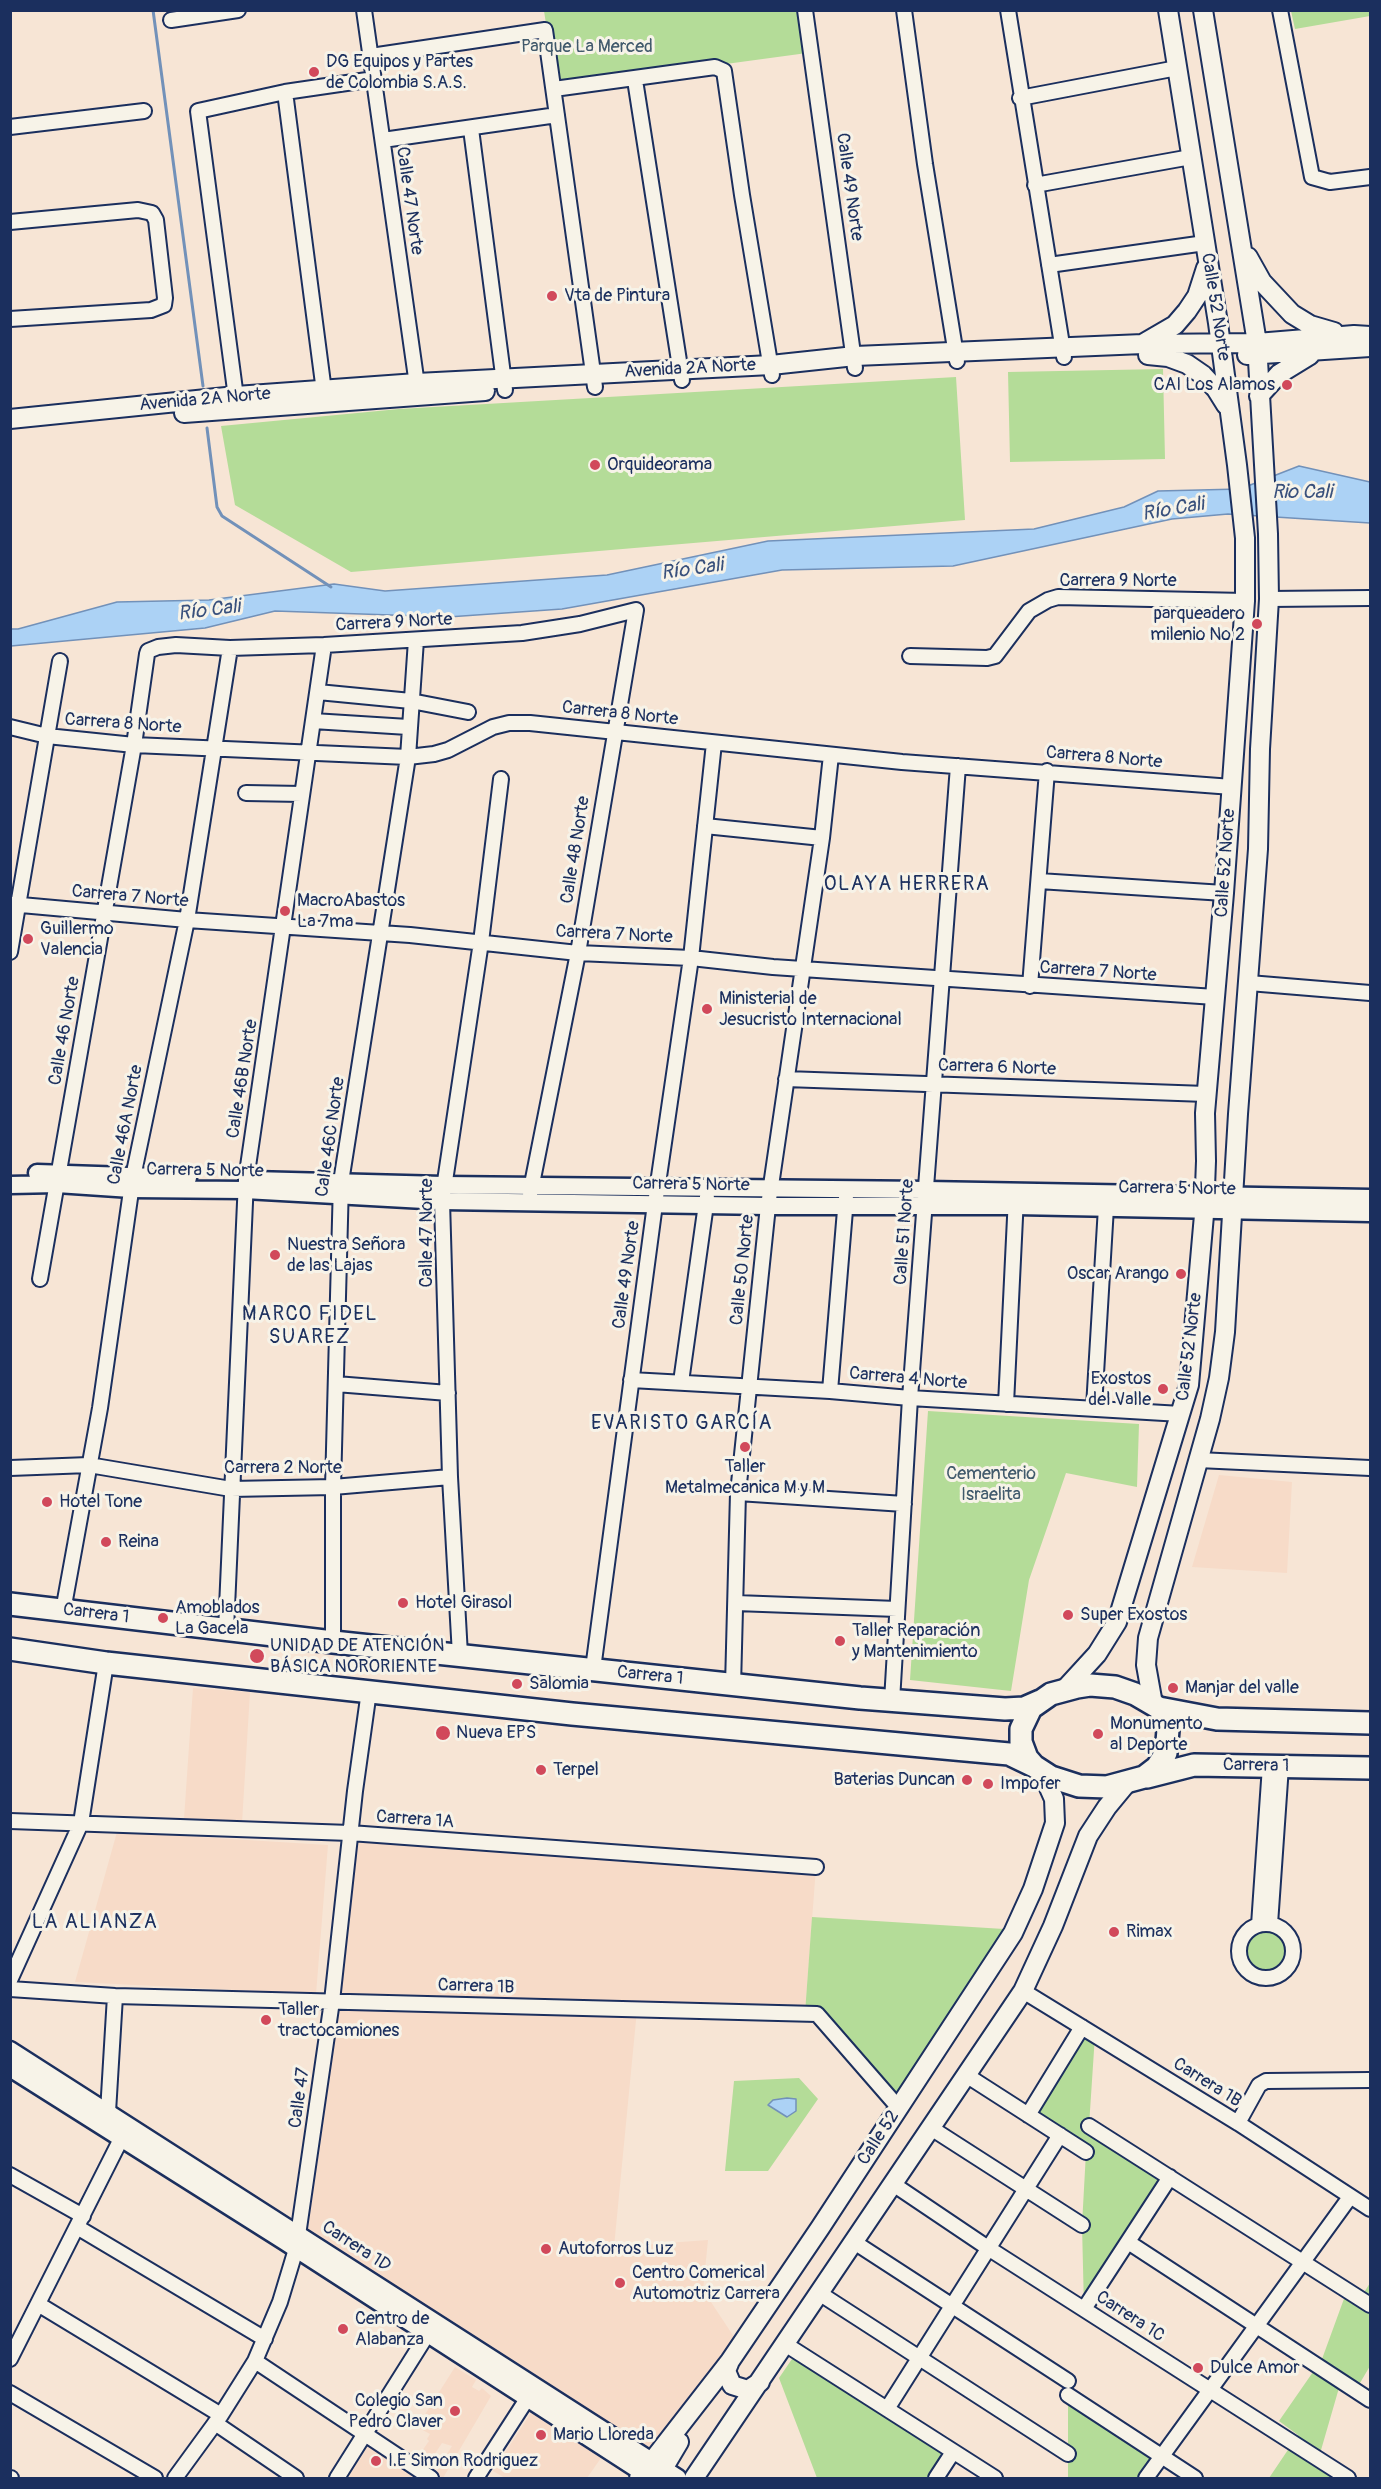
<!DOCTYPE html>
<html>
<head>
<meta charset="utf-8">
<style>
  body { margin:0 }
  #map { position:relative; width:1381px; height:2489px; overflow:hidden; background:#f7e5d5; font-family:Pangolin,sans-serif }
  canvas { display:block }
  .frame { position:absolute; inset:0; border:12px solid #1b2f5e; pointer-events:none }
</style>
</head>
<body>
<div id="map">
<canvas width="1381" height="2489"></canvas>
<div class="frame"></div>
</div>
<script>
const c = document.querySelector('canvas').getContext('2d');
c.lineJoin = 'round';
function fill(path, color) {
  c.fillStyle = color;
  c.fill(path, 'evenodd');
}
function shape(rows) {
  const path = new Path2D();
  for (const r of rows) {
    if (r.length === 3) {
      path.moveTo(r[0] + r[2], r[1]);
      path.arc(r[0], r[1], r[2], 0, 2 * Math.PI);
      continue;
    }
    path.moveTo(r[0], r[1]);
    for (let i = 2; i < r.length; i += 2) path.lineTo(r[i], r[i + 1]);
  }
  return path;
}
function trace(path, color, width, dash) {
  c.strokeStyle = color;
  c.lineWidth = width;
  c.lineCap = dash ? 'butt' : 'round';
  c.setLineDash(dash || []);
  c.stroke(path);
}
function write(font, color, halo, rows, align = 'center') {
  c.font = font + ' Pangolin,sans-serif';
  c.lineWidth = 6;
  c.setLineDash([]);
  c.textBaseline = 'middle';
  c.strokeStyle = halo;
  c.fillStyle = color;
  for (const [text, x, y, turn = 0] of rows) {
    c.save();
    c.translate(x, y);
    c.rotate((+turn || 0) * Math.PI / 180);
    c.textAlign = isNaN(turn) ? turn : align;
    if (halo) c.strokeText(text, 0, 0);
    c.fillText(text, 0, 0);
    c.restore();
  }
}
fill(shape([
  [1219,1475,1292,1482,1287,1573,1192,1567],
  [193,1688,250,1692,242,1823,184,1819],
  [117,1832,328,1845,316,1994,75,1982],
  [350,1833,816,1867,805,2013,637,2010,614,2247,708,2240,703,2290,740,2346,651,2462,299,2233],
  [455,2367,476,2380,472,2387,479,2391,482,2388,491,2396,443,2478,435,2474,452,2446,442,2443,426,2467,417,2458,429,2441,427,2439,430,2434,417,2427],
  [531,2413,601,2458,587,2478,505,2478,493,2471],
  [369,2444,421,2478,348,2478]
]), '#f7dbc8');
fill(shape([
  [544,11,800,11,807,53,556,87],
  [1291,11,1370,11,1370,16,1295,29],
  [1163,369,1165,459,1010,462,1008,372],
  [956,377,965,520,351,572,235,505,221,426,399,409],
  [928,1411,1139,1424,1137,1487,1066,1473,1029,1580,1011,1691,910,1680],
  [812,1917,1004,1929,1013,1933,898,2107,817,2014,805,2013],
  [1266,1951,27],
  [1082,2027,1095,2035,1089,2126,1170,2177,1084,2309,1082,2225,1086,2152,1028,2115],
  [799,2078,818,2099,768,2171,725,2171,734,2081],
  [1370,2283,1370,2366,1357,2388,1341,2381,1319,2457,1347,2478,1269,2478,1298,2435,1279,2421,1322,2359,1345,2296,1363,2294],
  [794,2356,943,2452,927,2478,817,2478,779,2378],
  [1068,2395,1161,2457,1146,2478,1068,2478]
]), '#b4dc98');
const water = shape([
  [1299,466,1370,482,1370,523,1228,514,1172,519,953,566,782,570,562,609,448,617,275,611,205,628,11,646,10,629,18,629,117,602,209,600,334,584,385,591,607,575,768,541,1034,529,1124,507,1158,491,1240,489,1299,466],
  [787,2098,796,2099,796,2111,787,2117,768,2105,773,2100,787,2098]
]);
fill(water, '#acd2f5');
trace(water, '#7291b9', 1.5);
trace(shape([
  [153,10,203,386],
  [207,428,217,507,222,516,331,587]
]), '#7291b9', 3);
const minor = shape([
  [364,10,418,392],
  [805,10,855,368],
  [904,10,925,164,957,361],
  [1008,10,1064,357],
  [1280,10,1312,177,1330,182,1370,177],
  [171,20,238,10],
  [371,56,545,30,595,387],
  [635,80,682,380],
  [554,89,715,67,724,71,742,195,772,375],
  [285,92,325,399],
  [1020,98,1177,68],
  [10,127,144,111],
  [471,129,505,390],
  [383,140,557,115],
  [1035,185,1191,157],
  [10,222,138,210,152,213,156,220,165,298,164,305,151,310,10,319],
  [1049,265,1205,243],
  [237,405,198,111,285,92,374,79],
  [1269,599,1370,598],
  [910,656,987,658,995,656,1029,611,1048,600,1058,597,1245,601],
  [318,692,411,701,468,712],
  [313,721,408,727],
  [10,727,47,736,134,745,408,757,434,754,448,750,493,727,509,723,530,723,902,762,1232,787],
  [246,793,302,794],
  [705,826,822,838],
  [1039,881,1224,893],
  [10,904,187,920,410,935,578,953,691,958,773,967,1215,997],
  [10,952,60,661],
  [1249,983,1370,993],
  [1030,986,1047,771],
  [786,1079,1206,1094],
  [40,1279,134,745,147,654,148,651,158,647,176,645,230,648,324,645,522,633,580,624,636,610,578,953,530,1194],
  [631,1380,830,1391,910,1398,1181,1414],
  [681,1382,707,1197],
  [336,1384,448,1393],
  [830,1391,846,1198],
  [1006,1404,1016,1197],
  [1094,1407,1106,1207],
  [1198,1460,1370,1468],
  [10,1468,89,1465,231,1489,333,1487,450,1477],
  [738,1493,904,1504],
  [736,1603,897,1609],
  [63,1611,100,1408,133,1177,187,920,230,648],
  [226,1630,246,1180,324,645],
  [333,1642,333,1487,341,1182,408,757,416,640],
  [460,1655,450,1477,442,1201,481,942,501,779],
  [593,1669,655,1204,691,958,714,743],
  [733,1686,738,1493,768,1206,822,838,831,755],
  [892,1701,910,1398,958,766],
  [10,1821,350,1833,816,1867],
  [1266,1951,27],
  [1270,1924,1281,1766],
  [1259,1925,1270,1766],
  [10,1980,81,1823,106,1663],
  [10,1989,115,1996,817,2014,898,2107],
  [1023,1991,1238,2123,1370,2209],
  [966,2075,1086,2152],
  [108,2112,115,1996],
  [1028,2115,1082,2027],
  [1238,2123,1259,2085,1266,2081,1370,2080],
  [1089,2126,1370,2305],
  [931,2128,1082,2225],
  [10,2175,83,2216],
  [893,2184,988,2248,1348,2478],
  [77,2227,265,2339],
  [854,2242,1068,2381],
  [1128,2242,1370,2400],
  [819,2293,1068,2454],
  [38,2304,221,2415],
  [1084,2309,1170,2177],
  [785,2344,995,2478],
  [10,2359,121,2139],
  [255,2361,431,2478],
  [10,2393,155,2478],
  [1068,2395,1195,2478],
  [887,2409,1060,2135],
  [215,2423,296,2478],
  [10,2478,11,2478],
  [175,2478,221,2415,255,2361,280,2302,296,2249,332,2001,355,1791,369,1691],
  [337,2478,427,2335],
  [476,2478,527,2399],
  [936,2478,953,2452],
  [1146,2478,1350,2197]
]);
const tertiary = shape([
  [37,1173,188,1178],
  [253,1180,443,1185,927,1190,1370,1198],
  [10,1185,57,1184,131,1189,245,1190,442,1201,768,1206,1016,1206,1370,1213],
  [10,2050,678,2478],
  [10,2068,284,2241,651,2478]
]);
const secondary = shape([
  [1248,257,1262,282,1292,314,1310,325,1334,332],
  [1144,343,1175,325,1187,311,1197,296,1206,268],
  [1148,355,1168,357,1187,364,1203,375,1216,389,1226,405],
  [1247,355,1370,347],
  [1259,396,1279,374,1310,355],
  [184,413,485,391],
  [10,419,236,396,417,383,771,365,855,356,1143,344,1257,343,1354,335,1370,336],
  [1064,1690,1097,1654,1117,1622,1189,1385,1204,1215,1206,1161,1205,1113,1224,893,1245,601,1245,538,1237,465,1218,323,1168,10],
  [1153,1704,1146,1665,1148,1638,1210,1419,1219,1378,1225,1332,1238,1114,1258,849,1260,749,1269,599,1268,534,1257,343,1203,10],
  [730,2361,726,2371,732,2385,748,2390,760,2382],
  [639,2478,730,2361,820,2228,1013,1933,1033,1889,1055,1823,1054,1799,1042,1772],
  [669,2478,663,2469,679,2442],
  [694,2478,1023,1991,1053,1926,1088,1836,1107,1807,1126,1784]
]);
const primary = shape([
  [10,1604,333,1642,860,1698,1005,1709,1024,1708,1040,1701],
  [10,1649,106,1663,572,1714,1009,1754,1034,1766],
  [1090,1685,1115,1687,1135,1694,1159,1708,1163,1715,1168,1730,1166,1753,1157,1767,1144,1777,1107,1787,1079,1786,1051,1777,1034,1766,1027,1758,1021,1742,1021,1729,1031,1708,1051,1694,1077,1687,1090,1685],
  [1159,1708,1217,1719,1370,1723],
  [1147,1777,1194,1765,1370,1768]
]);
trace(minor, '#1b2f5e', 18);
trace(tertiary, '#1b2f5e', 21);
trace(secondary, '#1b2f5e', 22);
trace(primary, '#1b2f5e', 26);
trace(minor, '#f7f3e8', 14);
trace(tertiary, '#f7f3e8', 16);
trace(secondary, '#f7f3e8', 18);
trace(primary, '#f7f3e8', 21);
for (const [x, y, r, color] of [
  [314,72,6,"#d1495b"],
  [552,296,6,"#d1495b"],
  [1287,385,6,"#d1495b"],
  [595,465,6,"#d1495b"],
  [1257,624,6,"#d1495b"],
  [285,911,6,"#d1495b"],
  [28,939,6,"#d1495b"],
  [707,1009,6,"#d1495b"],
  [275,1255,6,"#d1495b"],
  [1181,1274,6,"#d1495b"],
  [1163,1389,6,"#d1495b"],
  [745,1447,6,"#d1495b"],
  [47,1502,6,"#d1495b"],
  [106,1542,6,"#d1495b"],
  [403,1603,6,"#d1495b"],
  [1068,1615,6,"#d1495b"],
  [163,1618,6,"#d1495b"],
  [840,1641,6,"#d1495b"],
  [257,1656,8,"#d1495b"],
  [517,1684,6,"#d1495b"],
  [1173,1688,6,"#d1495b"],
  [443,1733,8,"#d1495b"],
  [1098,1734,6,"#d1495b"],
  [541,1770,6,"#d1495b"],
  [967,1780,6,"#d1495b"],
  [988,1784,6,"#d1495b"],
  [1114,1932,6,"#d1495b"],
  [266,2020,6,"#d1495b"],
  [546,2249,6,"#d1495b"],
  [620,2283,6,"#d1495b"],
  [343,2329,6,"#d1495b"],
  [1198,2368,6,"#d1495b"],
  [455,2411,6,"#d1495b"],
  [541,2435,6,"#d1495b"],
  [376,2461,6,"#d1495b"]
]) {
  const dot = new Path2D();
  dot.arc(x, y, r, 0, 2 * Math.PI);
  c.fillStyle = color;
  c.fill(dot);
  trace(dot, '#f7f3e8', 2);
}
write('18px', '#415a6c', '#f7f3e8', [
  ["Parque La Merced",587,47],
  ["Cementerio",991,1474],
  ["Israelita",991,1495]
]);
write('18px', '#1b2f5e', '#f7f3e8', [
  ["DG Equipos y Partes",326,62],
  ["de Colombia S.A.S.",326,83],
  ["Vta de Pintura",564,296],
  ["CAI Los Alamos",1275,385,"right"],
  ["Orquideorama",607,465],
  ["parqueadero",1245,614,"right"],
  ["milenio No 2",1245,635,"right"],
  ["MacroAbastos",297,901],
  ["La 7ma",297,922],
  ["Guillermo",40,929],
  ["Valencia",40,950],
  ["Ministerial de",719,999],
  ["Jesucristo Internacional",719,1020],
  ["Nuestra Señora",287,1245],
  ["de las Lajas",287,1266],
  ["Oscar Arango",1169,1274,"right"],
  ["Exostos",1151,1379,"right"],
  ["del Valle",1151,1400,"right"],
  ["Taller",745,1467,"center"],
  ["Metalmecanica M y M",745,1488,"center"],
  ["Hotel Tone",59,1502],
  ["Reina",118,1542],
  ["Hotel Girasol",415,1603],
  ["Amoblados",175,1608],
  ["La Gacela",175,1629],
  ["Super Exostos",1080,1615],
  ["Taller Reparación",852,1631],
  ["y Mantenimiento",852,1652],
  ["UNIDAD DE ATENCIÓN",270,1646],
  ["BÁSICA NORORIENTE",270,1667],
  ["Salomia",529,1684],
  ["Manjar del valle",1185,1688],
  ["Monumento",1110,1724],
  ["al Deporte",1110,1745],
  ["Nueva EPS",456,1733],
  ["Terpel",553,1770],
  ["Baterias Duncan",955,1780,"right"],
  ["Impofer",1000,1784],
  ["Rimax",1126,1932],
  ["Taller",278,2010],
  ["tractocamiones",278,2031],
  ["Autoforros Luz",558,2249],
  ["Centro Comerical",632,2273],
  ["Automotriz Carrera",632,2294],
  ["Centro de",355,2319],
  ["Alabanza",355,2340],
  ["Dulce Amor",1210,2368],
  ["Colegio San",443,2401,"right"],
  ["Pedro Claver",443,2422,"right"],
  ["Mario Lloreda",553,2435],
  ["I.E Simon Rodriguez",388,2461]
], 'left');
write('18px', '#1b2f5e', '#f7f3e8', [
  ["Calle 49 Norte",849,187,82],
  ["Calle 47 Norte",409,201,82],
  ["Calle 52 Norte",1215,307,81],
  ["Avenida 2A Norte",690,369,-3],
  ["Avenida 2A Norte",205,400,-5],
  ["Carrera 9 Norte",1118,581],
  ["Carrera 9 Norte",394,623,-3],
  ["Carrera 8 Norte",620,714,6],
  ["Carrera 8 Norte",123,724,4],
  ["Carrera 8 Norte",1104,758,5],
  ["Calle 48 Norte",576,850,-81],
  ["Calle 52 Norte",1226,863,-86],
  ["Carrera 7 Norte",130,897,5],
  ["Carrera 7 Norte",614,935,3],
  ["Carrera 7 Norte",1098,972,4],
  ["Calle 46 Norte",65,1031,-80],
  ["Carrera 6 Norte",997,1068,2],
  ["Calle 46B Norte",243,1079,-81],
  ["Calle 46A Norte",126,1125,-79],
  ["Calle 46C Norte",331,1137,-82],
  ["Carrera 5 Norte",205,1171,1],
  ["Carrera 5 Norte",691,1185,1],
  ["Carrera 5 Norte",1177,1189,1],
  ["Calle 51 Norte",905,1232,-86],
  ["Calle 47 Norte",427,1233,-90],
  ["Calle 50 Norte",743,1270,-84],
  ["Calle 49 Norte",627,1275,-82],
  ["Calle 52 Norte",1190,1347,-83],
  ["Carrera 4 Norte",908,1379,5],
  ["Carrera 2 Norte",283,1468],
  ["Carrera 1",96,1614,7],
  ["Carrera 1",650,1676,6],
  ["Carrera 1",1256,1766,1],
  ["Carrera 1A",415,1820,4],
  ["Carrera 1B",476,1987,2],
  ["Carrera 1B",1207,2083,32],
  ["Calle 47",300,2098,-82],
  ["Calle 52",879,2138,-57],
  ["Carrera 1D",356,2247,33],
  ["Carrera 1C",1130,2317,33]
]);
write('italic 20px', '#38507c', '#f7f3e8', [
  ["Rio Cali",1302,493],
  ["Río Cali",1173,510,-10],
  ["Río Cali",692,570,-8],
  ["Río Cali",209,611,-7]
]);
c.letterSpacing = '1.5px';
write('20px', '#1b2f5e', '#f7f3e8', [
  ["OLAYA HERRERA",907,885],
  ["MARCO FIDEL",310,1315],
  ["SUAREZ",310,1338],
  ["EVARISTO GARCÍA",682,1424],
  ["LA ALIANZA",95,1923]
]);
c.letterSpacing = '0px';
</script>
</body>
</html>
